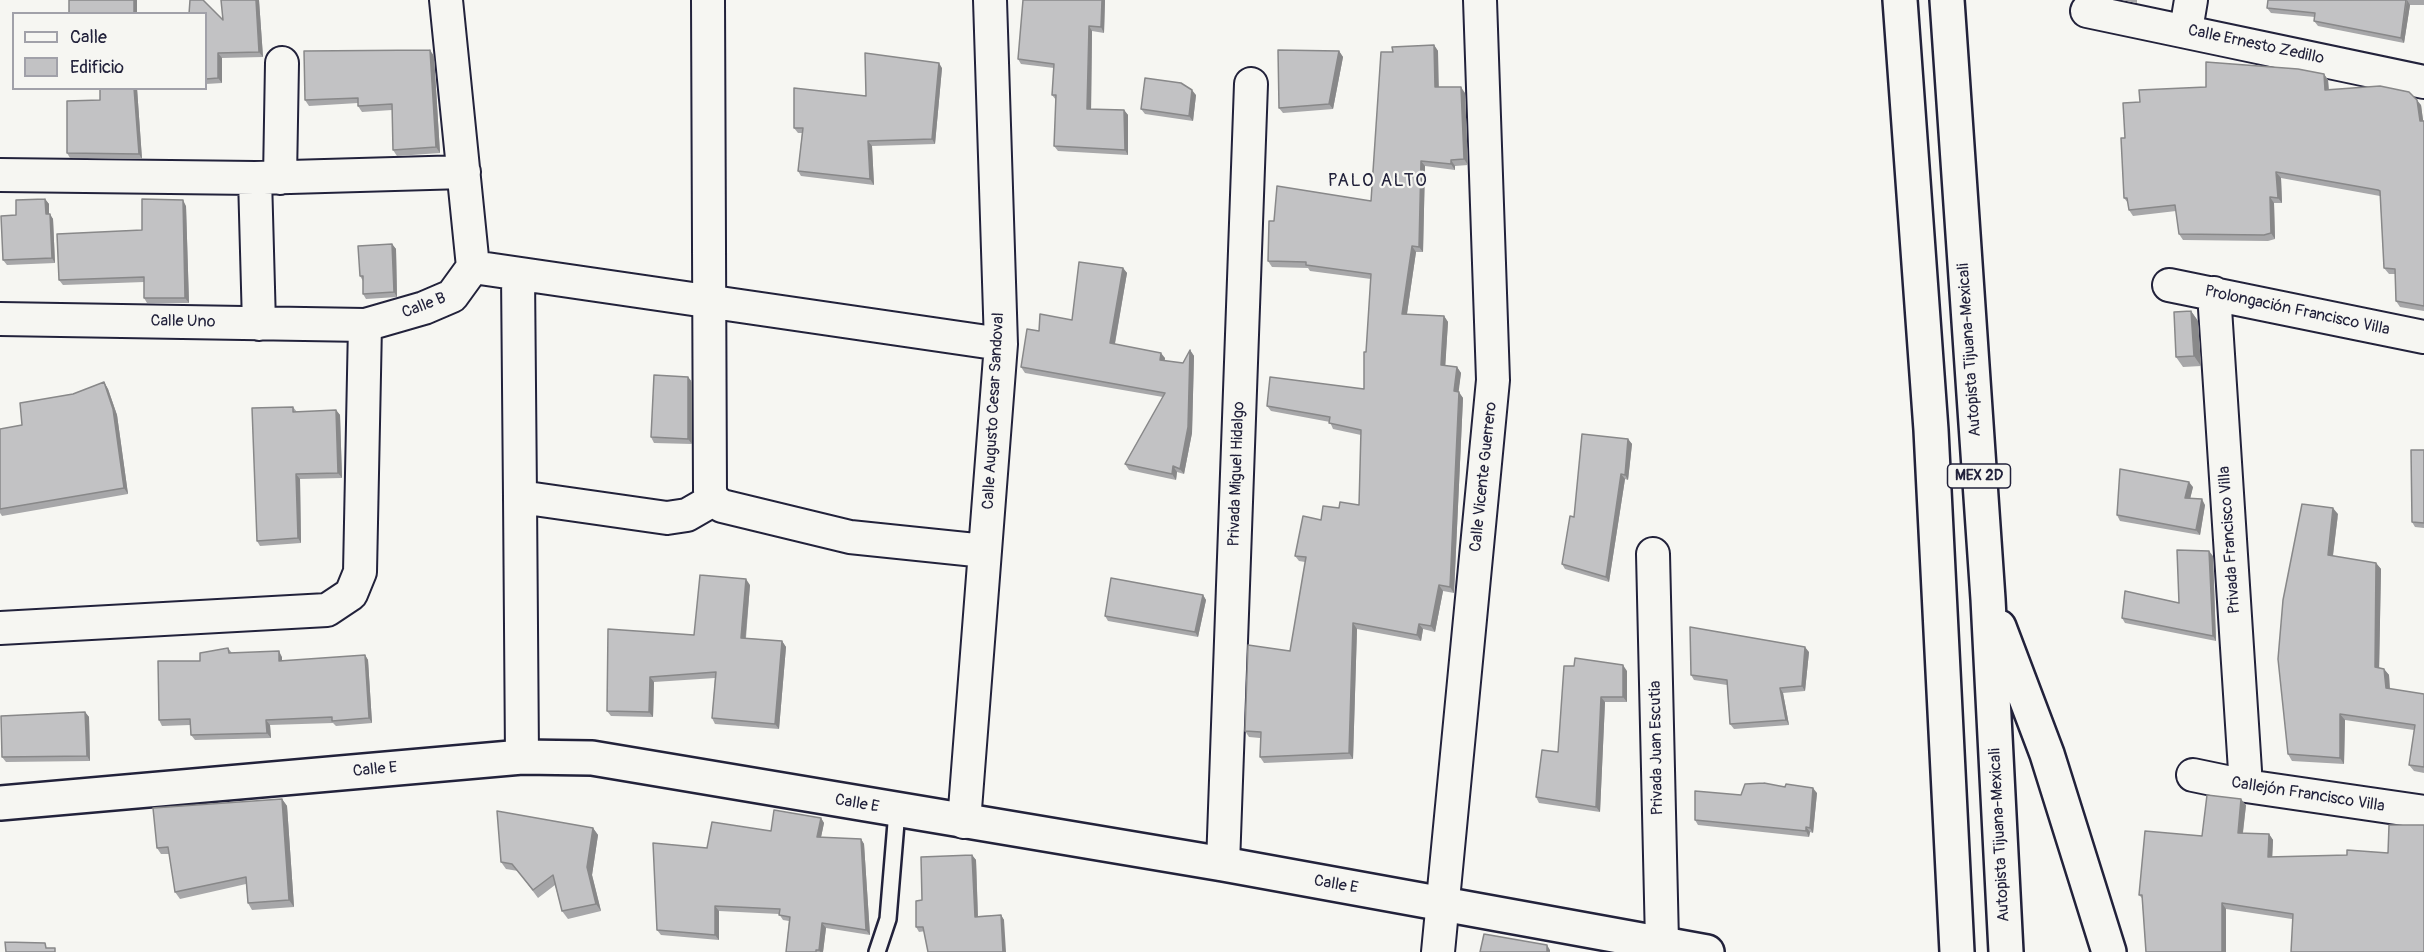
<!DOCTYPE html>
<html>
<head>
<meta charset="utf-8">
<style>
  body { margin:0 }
  #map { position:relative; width:2424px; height:952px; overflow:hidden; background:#f6f6f2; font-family:Pangolin,sans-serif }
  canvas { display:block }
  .legend { position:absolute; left:12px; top:12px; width:195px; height:78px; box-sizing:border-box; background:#f6f6f2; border:2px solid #a1a1a9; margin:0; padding:8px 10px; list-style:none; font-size:18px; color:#22223b }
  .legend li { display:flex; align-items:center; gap:12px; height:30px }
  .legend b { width:30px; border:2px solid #a1a1a9 }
</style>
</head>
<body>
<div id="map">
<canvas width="2424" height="952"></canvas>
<ul class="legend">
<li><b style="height:8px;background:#f6f6f2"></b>Calle</li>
<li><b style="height:16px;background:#c2c2c4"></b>Edificio</li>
</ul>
</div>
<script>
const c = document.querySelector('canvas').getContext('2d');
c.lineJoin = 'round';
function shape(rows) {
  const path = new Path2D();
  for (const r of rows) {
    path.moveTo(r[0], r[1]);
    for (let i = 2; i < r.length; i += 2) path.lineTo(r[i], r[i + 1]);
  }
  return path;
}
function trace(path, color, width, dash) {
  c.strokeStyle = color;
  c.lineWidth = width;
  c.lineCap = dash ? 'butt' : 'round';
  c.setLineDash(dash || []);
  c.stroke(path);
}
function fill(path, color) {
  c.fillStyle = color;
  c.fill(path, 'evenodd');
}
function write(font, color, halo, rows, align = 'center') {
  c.font = font + ' Pangolin,sans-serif';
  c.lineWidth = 4.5;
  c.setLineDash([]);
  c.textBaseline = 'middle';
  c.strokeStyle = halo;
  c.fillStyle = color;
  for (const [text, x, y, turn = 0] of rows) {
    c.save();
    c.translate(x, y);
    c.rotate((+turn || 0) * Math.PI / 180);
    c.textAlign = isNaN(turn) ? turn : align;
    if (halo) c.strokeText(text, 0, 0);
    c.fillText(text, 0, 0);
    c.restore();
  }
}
const lane = shape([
  [877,952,888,919,897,811]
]);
const street = shape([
  [708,0,710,491,713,500,722,506,850,537,985,551],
  [2087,11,2424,82],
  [2186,30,2191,0],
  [0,175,255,178,464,172],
  [255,178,259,324],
  [280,178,282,63],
  [473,267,1001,344],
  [518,274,520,497],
  [2169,285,2424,337],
  [2214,293,2246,786],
  [0,319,365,325,424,308,452,296,473,267,446,0],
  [1653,554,1662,942],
  [0,628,327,610,351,594,360,572,365,325],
  [522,757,520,497,667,518,687,515,713,500],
  [2193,775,2246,786,2424,812],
  [964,822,1001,344,990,0],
  [1223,864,1251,84],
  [1438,952,1493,380,1480,0]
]);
const secondary = shape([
  [0,803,522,757,592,758,1223,864,1707,952]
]);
const highway = shape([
  [1900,0,1931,430,1957,952],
  [1947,0,1988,599,2006,952],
  [1999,627,2047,754,2109,952]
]);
trace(lane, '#22223b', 20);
trace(street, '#22223b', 36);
trace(secondary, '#22223b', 38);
trace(highway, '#22223b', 38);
trace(lane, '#f6f6f2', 15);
trace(street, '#f6f6f2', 32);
trace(secondary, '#f6f6f2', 33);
trace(highway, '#f6f6f2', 33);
fill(shape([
  [221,0,259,0,263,57,222,58,222,83,206,84,206,14,223,20],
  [1105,0,1104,33,1092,31,1091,109,1124,110,1128,115,1128,155,1058,151,1054,146,1056,100,1052,95,1054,68,1021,64,1018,59],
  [2121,0,2137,0,2137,3],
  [2268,0,2424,0,2424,5,2410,5,2404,43,2318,26,2314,21,2315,17,2271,13,2267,8],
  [1434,45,1438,51,1438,87,1465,93,1468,165,1455,166,1455,170,1425,166,1423,252,1416,252,1407,314,1444,316,1448,322,1445,366,1457,367,1461,373,1458,392,1463,398,1454,593,1443,591,1435,632,1423,629,1421,641,1357,629,1353,759,1264,763,1260,757,1260,738,1249,737,1245,731,1290,651,1305,562,1299,561,1295,556,1321,520,1339,508,1359,505,1361,435,1333,429,1330,422,1271,411,1267,406,1364,389,1371,279,1310,271,1308,268,1272,267,1268,261,1274,221,1371,201,1393,52],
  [1339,51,1343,57,1333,109,1283,113,1279,108],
  [434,56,440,153,397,156,393,150,392,110,362,112,358,106,358,103,309,106,305,100],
  [942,68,935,144,872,146,874,185,801,176,798,171,802,133,798,133,794,128,866,96],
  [2324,74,2328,80,2329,90,2421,105,2423,121,2424,121,2424,311,2400,307,2396,301,2395,274,2389,274,2384,268,2380,196,2281,178,2282,203,2274,203,2275,239,2268,241,2183,240,2179,234,2176,211,2133,216,2129,210,2128,203,2124,198,2125,138,2140,102,2206,87],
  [100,88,137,88,142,159,70,158,67,153,100,100],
  [1196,95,1193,121,1145,114,1141,109],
  [45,199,49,204,49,214,53,219,55,263,7,265,3,260,16,215],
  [186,206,189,303,147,303,144,298,144,282,63,285,59,280,142,230],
  [392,244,396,249,397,297,366,299,363,294,363,281,360,276],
  [1123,268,1127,273,1115,344,1165,358,1164,361,1183,363,1190,350,1194,356,1192,433,1184,474,1177,472,1176,480,1129,470,1125,464,1163,397,1025,373,1021,367,1039,331,1072,320],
  [2191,311,2198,321,2201,366,2183,367,2176,357],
  [688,377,692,382,692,444,654,443,651,437],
  [104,382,108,389,117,415,128,494,2,516,0,513,0,509,22,425,73,394],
  [293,407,297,412,336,410,340,415,342,478,300,479,301,543,260,546,257,541],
  [1628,439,1632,444,1628,480,1625,479,1609,582,1565,569,1562,564,1574,517],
  [2424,450,2424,528,2415,527,2412,522],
  [2193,487,2190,499,2205,505,2200,535,2120,521,2117,515],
  [2338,514,2333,556,2376,563,2381,569,2379,668,2384,669,2389,675,2390,689,2424,694,2424,773,2414,771,2409,765,2414,730,2345,720,2344,764,2292,761,2288,754],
  [2213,556,2216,641,2125,623,2122,618,2179,603],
  [750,585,746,638,782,641,786,647,779,729,715,724,712,718,715,678,654,682,653,717,611,716,607,711,694,635],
  [1203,595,1206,600,1198,637,1108,621,1105,616],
  [228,648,232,653,282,657,282,661,365,655,368,660,372,723,336,726,333,723,270,725,271,738,195,740,191,735,190,725,162,726,159,720,200,661],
  [1809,652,1805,691,1783,693,1789,725,1734,729,1730,724,1727,685,1694,680,1691,675],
  [1574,666,1627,671,1627,702,1605,702,1600,812,1539,803,1536,797,1558,752],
  [85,712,89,717,90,761,6,762,2,757],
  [1817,793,1813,833,1810,832,1809,837,1698,825,1695,820,1741,795],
  [282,799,287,806,294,907,252,910,248,903,246,884,180,899,175,892,169,854,161,854,157,848],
  [2246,805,2243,833,2269,834,2273,840,2272,857,2347,855,2388,853,2424,952,2292,919,2226,909,2226,952,2146,952,2142,898,2139,895,2202,836],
  [821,818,824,823,821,837,861,839,864,844,870,935,826,928,823,952,786,952,789,921,783,920,779,914,719,911,719,940,661,935,657,930,771,831],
  [593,828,598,835,592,875,601,911,568,919,562,911,555,885,538,898,518,871,506,869,501,862],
  [972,855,976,860,978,916,1001,915,1004,920,919,932,916,927,922,900]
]), '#a7a7a9');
fill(shape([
  [134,0,137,0,137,14,134,14],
  [256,0,259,0,263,57,259,52],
  [1102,0,1105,0,1104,33,1101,27],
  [2407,0,2410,5,2404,43,2401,38],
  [1089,26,1092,31,1091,114,1087,109],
  [1434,45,1438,51,1439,92,1435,87],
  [430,50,434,56,440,153,436,147],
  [1339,51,1343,57,1333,109,1329,104],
  [218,53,222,58,222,83,218,78],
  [939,63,942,68,935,144,932,139],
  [2324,74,2328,80,2329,96,2325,90],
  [1461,87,1465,93,1468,165,1464,159],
  [134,88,137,88,142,159,139,154],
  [1192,90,1196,95,1193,121,1189,116],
  [2417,100,2421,105,2424,127,2420,121],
  [1124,110,1128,115,1128,155,1125,150],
  [868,141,872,146,874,185,870,179],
  [1451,160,1455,166,1455,170,1451,164],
  [1421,161,1425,166,1423,252,1419,247],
  [2276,172,2281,178,2282,203,2278,198],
  [2270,197,2274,203,2275,239,2271,233],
  [45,199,49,204,49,219,46,214],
  [183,200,186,206,189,303,185,298],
  [50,214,53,219,55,263,52,258],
  [392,244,396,249,397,297,394,292],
  [1412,246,1416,252,1406,320,1402,314],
  [1123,268,1127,273,1114,348,1110,343],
  [2191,311,2198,321,2201,366,2194,356],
  [1444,316,1448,322,1445,371,1441,365],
  [1190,350,1194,356,1192,433,1184,474,1180,469],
  [1161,353,1165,358,1164,366,1160,360],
  [1457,367,1461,373,1458,397,1454,391],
  [688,377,692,382,692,444,688,439],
  [104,382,108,389,117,415,128,494,124,488],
  [1459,392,1463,398,1454,593,1450,587],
  [336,410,340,415,342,478,338,473],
  [1628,439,1632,444,1628,480,1625,475],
  [1173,466,1177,472,1176,480,1172,474],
  [296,474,300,479,301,543,298,538],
  [1621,474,1625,479,1609,582,1606,577],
  [2189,482,2193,487,2189,503,2185,498],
  [2202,499,2205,505,2200,535,2196,530],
  [2333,508,2338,514,2332,562,2328,555],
  [2209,551,2213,556,2216,641,2213,636],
  [2376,563,2381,569,2379,674,2375,667],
  [746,579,750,585,745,643,741,638],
  [1439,585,1443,591,1435,632,1431,626],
  [1203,595,1206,600,1198,637,1195,632],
  [1353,623,1357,629,1353,759,1349,753],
  [1419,624,1423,629,1421,641,1417,635],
  [782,641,786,647,779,729,775,724],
  [1805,647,1809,652,1805,691,1802,686],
  [279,651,282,657,282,666,279,661],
  [365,655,368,660,372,723,369,718],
  [1623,665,1627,671,1627,702,1623,697],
  [2384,669,2389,675,2390,694,2386,688],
  [650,677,654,682,653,717,649,712],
  [1780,688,1783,693,1789,725,1786,720],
  [1601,697,1605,702,1600,812,1596,807],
  [85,712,89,717,90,761,87,756],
  [2340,714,2345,720,2344,764,2340,758],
  [266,720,270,725,271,738,267,733],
  [1813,788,1817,793,1813,833,1810,828],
  [282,799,287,806,294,907,289,900],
  [2241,799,2246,805,2242,839,2238,833],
  [821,818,824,823,820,842,817,837],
  [1806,827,1810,832,1809,837,1806,831],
  [593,828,598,835,592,875,601,911,596,904,587,867],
  [2269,834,2273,840,2272,863,2268,857],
  [861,839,864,844,870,935,866,930],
  [972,855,976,860,978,922,975,917],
  [2222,903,2226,909,2226,952,2222,952],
  [715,906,719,911,719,940,715,935],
  [1001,915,1004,920,1006,952,1003,952],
  [822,923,826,928,823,952,820,952,819,950],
  [1547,945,1550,950,1550,952,1547,952]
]), '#888889');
const building = shape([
  [69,0,134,0,134,14,69,14,69,0],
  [190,0,203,0,223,20,221,0,256,0,259,52,218,53,218,78,206,79,206,14,189,14,190,0],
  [1023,0,1102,0,1101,27,1089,26,1087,109,1124,110,1125,150,1054,146,1056,95,1052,95,1054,64,1018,59,1023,0],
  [2268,0,2406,0,2401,38,2314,21,2315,13,2267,8,2268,0],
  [1434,45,1435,87,1461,87,1464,159,1451,160,1451,164,1421,161,1419,247,1412,246,1402,314,1444,316,1441,365,1457,367,1454,391,1459,392,1450,587,1439,585,1431,626,1419,624,1417,635,1353,623,1349,753,1260,757,1261,732,1245,731,1248,645,1290,651,1306,557,1295,556,1303,516,1321,520,1323,506,1339,508,1340,502,1359,505,1361,430,1329,423,1330,417,1267,406,1270,377,1364,389,1364,352,1366,352,1371,274,1306,265,1306,262,1268,261,1269,221,1274,221,1277,186,1371,201,1381,52,1393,52,1392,47,1434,45],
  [430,50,436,147,393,150,392,104,358,106,358,98,305,100,304,51,430,50],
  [1278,50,1339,51,1329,104,1279,108,1278,50],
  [865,53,939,63,932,139,868,141,870,179,798,171,803,128,794,128,794,88,866,96,865,53],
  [2206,62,2298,69,2324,74,2325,90,2380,86,2409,92,2417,100,2420,121,2424,121,2424,306,2396,301,2395,269,2384,268,2380,191,2378,190,2276,172,2278,198,2270,197,2271,233,2264,235,2179,234,2175,205,2129,210,2127,198,2124,198,2121,138,2125,138,2123,103,2140,102,2139,90,2206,87,2206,62],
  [1145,78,1181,83,1192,90,1189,116,1141,109,1145,78],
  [100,88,134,88,139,154,67,153,67,101,100,100,100,88],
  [45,199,46,214,50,214,52,258,3,260,1,216,16,215,16,200,45,199],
  [142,199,183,200,185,298,144,298,144,277,59,280,57,234,142,230,142,199],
  [392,244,394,292,363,294,363,276,360,276,358,246,392,244],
  [1079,262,1123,268,1110,343,1161,353,1160,360,1183,363,1190,350,1188,427,1180,469,1173,466,1172,474,1125,464,1165,393,1021,367,1027,329,1039,331,1040,314,1072,320,1079,262],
  [2191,311,2194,356,2176,357,2174,312,2191,311],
  [654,375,688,377,688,439,651,437,654,375],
  [104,382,113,409,124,488,0,509,0,429,22,425,20,403,73,394,104,382],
  [293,407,293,412,336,410,338,473,296,474,298,538,257,541,252,408,293,407],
  [1582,434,1628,439,1625,475,1621,474,1606,577,1562,564,1570,516,1574,517,1582,434],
  [2411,450,2424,450,2424,523,2412,522,2411,450],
  [2120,469,2189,482,2185,498,2202,499,2196,530,2117,515,2120,469],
  [2302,504,2333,508,2328,555,2376,563,2375,667,2384,669,2386,688,2424,694,2424,767,2409,765,2415,725,2340,714,2340,758,2288,754,2278,659,2283,600,2302,504],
  [2177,550,2209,551,2213,636,2122,618,2125,591,2179,603,2177,550],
  [700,575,746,579,741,638,782,641,775,724,712,718,716,672,650,677,649,712,607,711,608,629,694,635,700,575],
  [1111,578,1203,595,1195,632,1105,616,1111,578],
  [1690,627,1805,647,1802,686,1780,688,1786,720,1730,724,1727,680,1691,675,1690,627],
  [228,648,229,653,279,651,279,661,365,655,369,718,332,721,332,717,266,720,267,733,191,735,190,719,159,720,158,661,200,661,200,653,228,648],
  [1575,658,1623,665,1623,697,1601,697,1596,807,1536,797,1542,750,1558,752,1564,666,1574,666,1575,658],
  [85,712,87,756,2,757,1,716,85,712],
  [1764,783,1785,787,1786,784,1813,788,1810,828,1806,827,1806,831,1695,820,1695,791,1741,795,1745,784,1764,783],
  [2207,795,2241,799,2238,833,2269,834,2268,857,2347,855,2347,850,2388,853,2389,825,2424,825,2424,952,2291,952,2293,914,2222,903,2222,952,2146,952,2142,895,2139,895,2145,831,2202,836,2207,795],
  [282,799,289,900,248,903,246,877,175,892,168,847,157,848,153,808,282,799],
  [774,810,821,818,817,837,861,839,866,930,822,923,819,950,816,950,816,952,786,952,790,917,779,915,780,909,715,906,715,935,657,930,653,843,707,848,712,822,771,831,774,810],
  [497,811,593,828,587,867,596,904,562,911,553,875,533,890,512,864,501,862,497,811],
  [972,855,975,917,1001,915,1003,952,928,952,923,927,916,927,916,901,922,900,921,857,972,855],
  [1484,934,1547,945,1547,952,1480,952,1484,934],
  [5,942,45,943,46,948,55,948,55,952,6,952,5,942]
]);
fill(building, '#c2c2c4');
trace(building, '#888889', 1.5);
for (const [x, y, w] of [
  [1979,476,63]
]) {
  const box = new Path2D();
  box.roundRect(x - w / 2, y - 12, w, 24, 4.5);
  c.fillStyle = '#f6f6f2';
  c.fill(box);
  trace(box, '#22223b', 1.5);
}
write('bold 15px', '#22223b', null, [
  ["MEX 2D",1979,476]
]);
write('16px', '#22223b', '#f6f6f2', [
  ["Calle Ernesto Zedillo",2256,45,12],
  ["Calle B",424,306,-21],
  ["Prolongación Francisco Villa",2297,311,12],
  ["Calle Uno",183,322,1],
  ["Autopista Tijuana-Mexicali",1970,350,-94],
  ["Calle Augusto Cesar Sandoval",994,411,-87],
  ["Privada Miguel Hidalgo",1237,474,-88],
  ["Calle Vicente Guerrero",1484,477,-84],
  ["Privada Francisco Villa",2230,540,-94],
  ["Privada Juan Escutia",1657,748,-91],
  ["Calle E",375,770,-5],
  ["Callejón Francisco Villa",2308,795,9],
  ["Calle E",857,804,10],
  ["Autopista Tijuana-Mexicali",2000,835,-93],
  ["Calle E",1336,885,10]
]);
c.letterSpacing = '1.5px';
write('18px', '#22223b', '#f6f6f2', [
  ["PALO ALTO",1378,181]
]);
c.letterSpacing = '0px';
</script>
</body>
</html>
